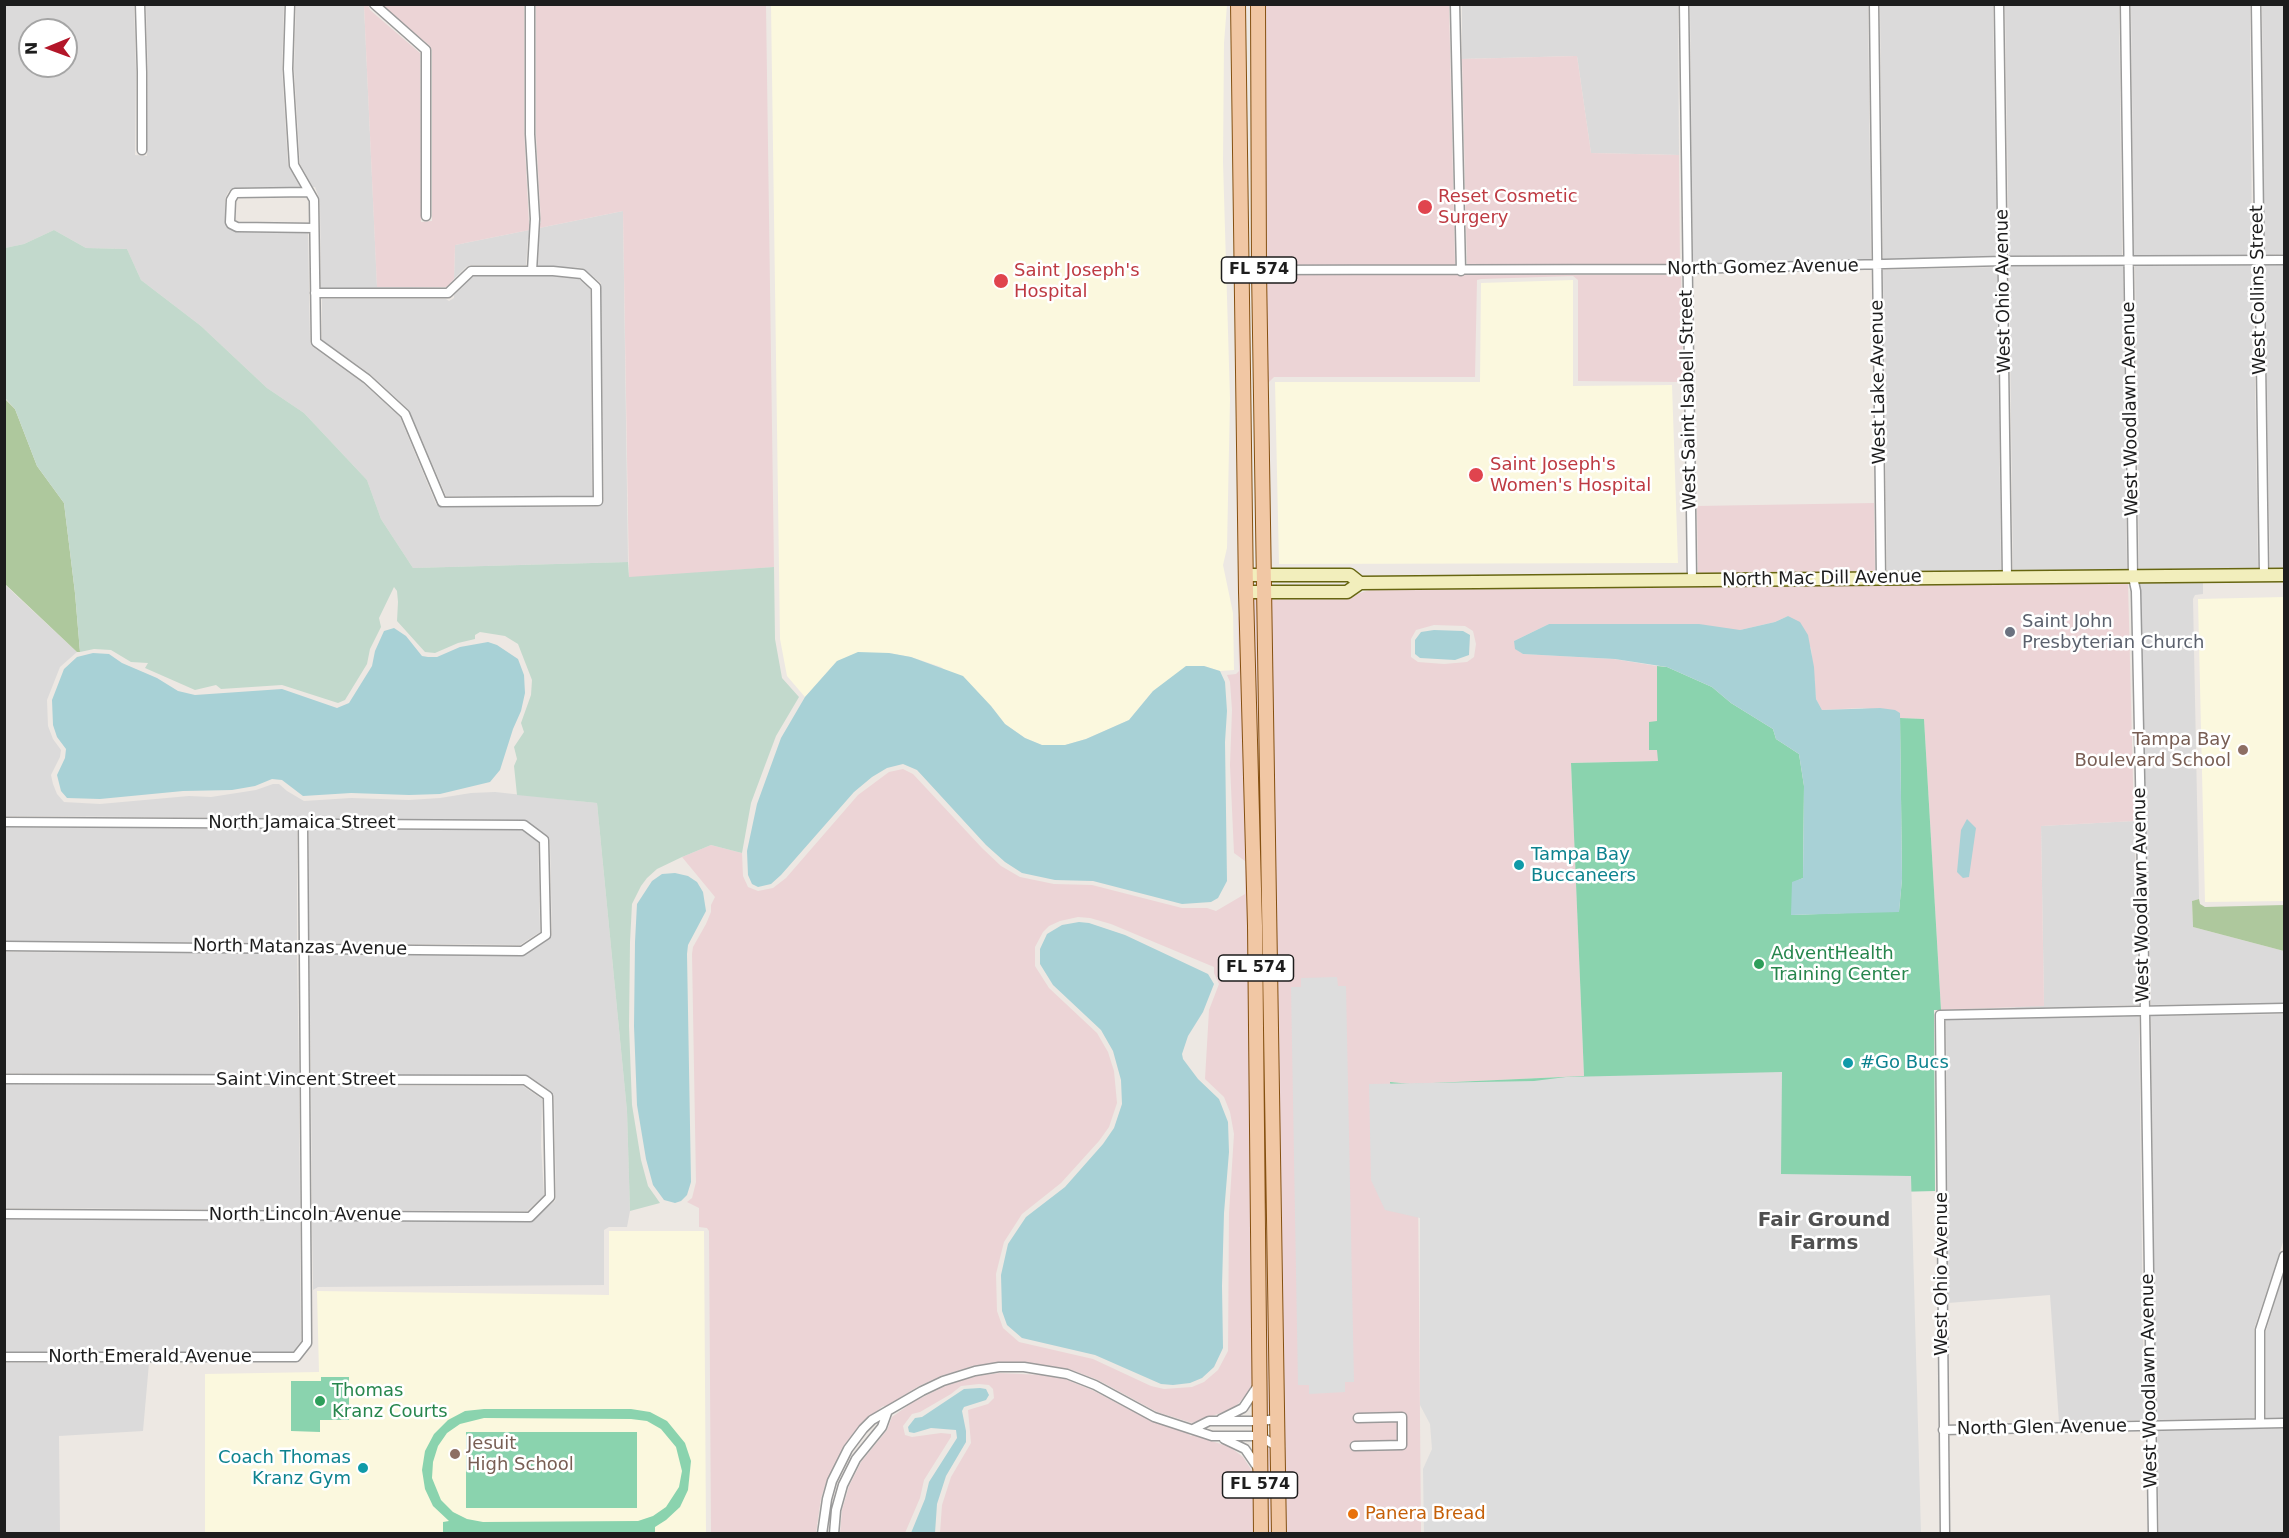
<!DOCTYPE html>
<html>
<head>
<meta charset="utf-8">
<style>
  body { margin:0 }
  #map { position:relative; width:2289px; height:1538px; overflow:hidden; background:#ede8e3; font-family:"DejaVu Sans",sans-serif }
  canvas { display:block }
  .frame { position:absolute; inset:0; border:6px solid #1d1d1d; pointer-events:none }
  .north { position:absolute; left:18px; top:18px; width:60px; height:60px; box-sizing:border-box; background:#fff; border:2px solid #a5a5a5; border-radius:50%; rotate:269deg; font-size:16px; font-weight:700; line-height:24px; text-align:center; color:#1d1d1d }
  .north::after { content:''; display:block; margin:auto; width:21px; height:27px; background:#b31629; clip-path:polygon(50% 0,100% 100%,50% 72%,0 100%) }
</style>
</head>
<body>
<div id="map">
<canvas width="2289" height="1538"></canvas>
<div class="frame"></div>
<div class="north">N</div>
</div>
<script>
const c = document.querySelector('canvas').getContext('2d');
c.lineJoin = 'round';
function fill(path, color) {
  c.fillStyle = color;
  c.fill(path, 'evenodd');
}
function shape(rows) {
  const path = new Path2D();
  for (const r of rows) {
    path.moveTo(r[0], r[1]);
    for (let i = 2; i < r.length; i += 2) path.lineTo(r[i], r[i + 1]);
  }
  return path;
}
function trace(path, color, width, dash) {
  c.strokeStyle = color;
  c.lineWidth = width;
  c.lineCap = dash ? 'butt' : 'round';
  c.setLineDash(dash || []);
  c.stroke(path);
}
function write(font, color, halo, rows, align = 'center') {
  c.font = font + ' "DejaVu Sans",sans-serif';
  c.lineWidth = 5;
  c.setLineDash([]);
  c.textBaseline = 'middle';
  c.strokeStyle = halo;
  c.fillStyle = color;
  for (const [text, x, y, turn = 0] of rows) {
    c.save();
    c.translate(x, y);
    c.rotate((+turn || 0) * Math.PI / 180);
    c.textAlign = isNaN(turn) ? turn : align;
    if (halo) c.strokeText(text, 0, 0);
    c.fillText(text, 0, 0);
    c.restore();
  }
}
fill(shape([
  [5,5,134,5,136,72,135,155,147,156,148,72,146,5,284,5,282,69,288,165,300,187,233,188,228,192,225,199,226,226,237,232,308,233,310,343,313,347,363,383,400,417,436,504,442,507,598,507,604,502,601,283,582,268,538,266,539,240,528,239,526,265,471,265,466,267,454,279,455,245,623,211,628,562,413,568,381,519,367,480,304,413,267,388,201,326,141,280,127,249,86,248,54,230,24,244,5,248],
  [30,30,66,30,66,66,30,66],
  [296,5,364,5,377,286,446,288,321,288,320,200,315,187,313,187,300,164,294,69],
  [1462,5,1678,5,1679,155,1591,153,1577,56,1462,59],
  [1690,5,1868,5,1871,260,1693,264],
  [1880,5,1993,5,1997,256,1883,260],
  [2005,5,2119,5,2122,255,2009,256],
  [2131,5,2250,5,2252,255,2134,255],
  [2262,5,2284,5,2284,254,2264,255],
  [2253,265,2258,570,2139,571,2135,266],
  [2265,265,2284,265,2284,570,2270,570],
  [2009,266,2123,266,2127,572,2013,572],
  [1997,267,2001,572,1887,573,1883,270],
  [473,276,553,276,579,279,590,289,592,496,446,496,409,410,370,374,322,340,322,299,446,299,449,301,454,298,454,295],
  [2203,581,2203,594,2195,595,2193,599,2199,899,2192,901,2193,927,2284,951,2284,1003,2151,1005,2140,582],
  [4,584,77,652,60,667,47,700,48,726,53,739,61,750,60,757,51,775,53,784,57,794,64,802,100,804,189,796,211,797,256,790,273,784,279,784,287,791,304,801,351,798,409,800,440,798,471,793,495,792,597,803,627,1111,630,1211,627,1227,609,1227,604,1230,604,1285,318,1287,313,1290,312,1221,530,1222,555,1201,556,1197,554,1096,552,1092,529,1076,311,1075,309,954,525,955,549,939,552,935,550,840,548,836,524,820,5,816],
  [2134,821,2139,1005,1991,1009,2044,1005,2041,826],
  [5,827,297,829,297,943,5,941],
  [309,829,522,830,538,842,540,932,520,945,309,943],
  [5,952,297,953,299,1075,5,1073],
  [2284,1014,2284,1239,2254,1329,2254,1418,2156,1420,2151,1016],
  [2139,1016,2144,1420,2059,1422,2050,1295,1948,1303,1946,1020],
  [5,1084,299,1086,300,1210,5,1208],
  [311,1086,523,1086,542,1099,541,1145,544,1195,527,1211,312,1210],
  [5,1219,300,1221,301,1341,293,1352,5,1352],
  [2284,1272,2284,1418,2266,1418,2266,1331],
  [153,1362,149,1363,143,1431,59,1436,60,1533,5,1533,5,1363],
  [2284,1428,2284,1533,2159,1533,2157,1431]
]), '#dbdada');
fill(shape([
  [364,5,368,5,370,10,420,53,421,222,432,221,432,50,430,46,381,5,524,5,524,129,529,224,541,223,536,134,536,5,766,5,774,567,629,578,623,211,455,245,454,279,447,287,377,287],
  [1264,5,1449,5,1455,265,1265,265],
  [1577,56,1591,153,1679,155,1680,264,1467,265,1462,59],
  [1265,275,1681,275,1683,382,1578,381,1578,280,1573,276,1481,279,1477,280,1475,377,1274,377,1267,384],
  [1874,503,1875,573,1698,575,1697,506],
  [2128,582,2134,821,2041,826,2044,1006,1941,1010,1924,719,1900,718,1900,713,1862,708,1822,710,1816,699,1811,648,1788,616,1775,622,1740,630,1549,624,1514,641,1516,649,1523,654,1614,659,1657,666,1658,761,1571,763,1584,1076,1411,1084,1390,1082,1418,1189,1421,1533,1285,1533,1284,1449,1286,1446,1284,1445,1270,597,1351,596,1376,588],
  [1434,625,1465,626,1473,631,1476,644,1474,657,1467,662,1444,664,1418,662,1411,657,1411,639,1416,630],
  [1253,597,1258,597,1272,1414,1265,1415,1265,1385,1267,1381,1265,1380],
  [1241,610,1249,927,1253,1382,1247,1394,1238,1404,1229,1410,1192,1423,1157,1412,1098,1380,1069,1369,1024,1362,998,1362,973,1366,941,1376,919,1386,885,1407,883,1406,859,1426,843,1447,827,1480,821,1498,816,1533,711,1533,709,1231,707,1228,699,1227,699,1208,687,1202,692,1198,696,1182,692,954,693,947,706,924,711,912,711,905,715,897,682,857,711,845,742,853,743,876,748,887,758,891,773,888,786,878,858,795,889,772,903,769,913,774,982,848,1001,866,1020,877,1054,884,1092,885,1182,908,1207,908,1216,911,1245,894,1245,861,1234,853,1230,765,1232,710,1230,682,1227,675,1236,674,1239,671,1238,618],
  [1078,917,1090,918,1111,924,1214,967,1214,973,1219,984,1209,1010,1205,1079,1224,1097,1230,1112,1234,1134,1229,1213,1228,1351,1218,1370,1204,1382,1192,1387,1164,1389,1151,1386,1093,1359,1019,1342,1003,1328,997,1311,996,1274,1004,1242,1022,1214,1061,1183,1099,1141,1109,1127,1117,1103,1114,1071,1108,1052,1097,1033,1049,988,1035,966,1035,947,1043,932,1049,926,1060,921],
  [999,1373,1042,1375,1065,1379,1092,1390,1151,1421,1189,1433,1190,1436,1193,1435,1230,1447,1243,1457,1254,1474,1255,1533,940,1533,942,1505,951,1477,971,1443,968,1410,988,1404,994,1398,993,1389,989,1385,979,1384,961,1386,951,1394,920,1412,912,1414,903,1426,905,1435,912,1437,941,1433,951,1434,951,1437,924,1480,920,1498,905,1533,840,1534,842,1510,849,1486,861,1462,887,1430,892,1417,913,1402,945,1386,977,1376],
  [1266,1447,1272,1450,1273,1533,1267,1533,1266,1475,1268,1474,1266,1471]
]), '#ecd4d6');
fill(shape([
  [771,5,1227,5,1224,43,1223,162,1230,399,1227,548,1223,565,1233,613,1234,670,1220,671,1204,666,1153,691,1129,720,1086,739,1065,745,1042,745,1025,738,1005,724,991,706,941,667,911,657,889,653,837,661,805,697,787,676,780,639],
  [1573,280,1573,386,1672,385,1678,563,1279,564,1275,382,1480,382,1481,283],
  [2284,597,2284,901,2205,902,2198,599],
  [609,1231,704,1231,706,1533,205,1534,205,1374,319,1372,317,1291,609,1295]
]), '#fbf8de');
fill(shape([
  [4,398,15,409,37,466,64,503,75,593,80,652,77,652,5,584],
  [2199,899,2200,904,2205,907,2284,905,2284,951,2193,927,2192,901]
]), '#aec89d');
fill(shape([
  [54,230,86,248,127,249,141,280,201,326,267,388,304,413,367,480,381,519,413,568,628,562,629,577,774,567,775,639,782,678,799,697,776,736,764,768,751,803,742,853,711,845,682,857,657,869,647,878,641,886,632,904,630,942,629,1026,632,1105,641,1160,648,1186,660,1203,630,1211,627,1111,597,803,517,795,514,766,517,759,514,747,524,732,521,723,531,695,532,680,518,644,505,636,480,632,475,635,475,639,458,643,435,653,425,652,397,621,398,602,397,591,394,587,379,618,381,627,370,649,367,664,345,700,338,703,282,685,221,689,216,685,195,690,145,668,148,663,131,662,111,650,94,649,80,652,75,593,64,503,37,466,15,409,5,398,5,248,24,244]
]), '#c2d9cc');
fill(shape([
  [1657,666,1667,667,1712,687,1731,703,1773,729,1776,739,1799,754,1804,786,1803,878,1792,883,1792,915,1899,911,1902,879,1900,718,1924,719,1941,1010,1934,1010,1935,1191,1418,1204,1393,1113,1390,1082,1411,1084,1584,1076,1571,763,1658,761,1657,750,1649,750,1649,722,1657,721],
  [321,1377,349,1377,349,1420,320,1420,320,1432,291,1431,291,1381,321,1381],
  [484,1409,631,1409,650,1412,667,1421,685,1443,691,1461,688,1490,680,1507,666,1520,655,1527,655,1532,443,1532,443,1522,449,1521,433,1506,425,1489,422,1470,425,1451,434,1434,448,1420,465,1411],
  [484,1418,631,1419,647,1421,661,1429,676,1447,682,1471,679,1487,666,1507,653,1516,638,1521,483,1522,467,1519,453,1512,441,1500,432,1478,433,1462,438,1446,447,1433,460,1424],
  [466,1432,637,1432,637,1508,466,1508]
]), '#8ad3ae');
fill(shape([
  [1337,977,1338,986,1346,986,1354,1382,1345,1382,1345,1392,1309,1394,1309,1385,1298,1385,1291,987,1301,987,1301,978],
  [1782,1072,1781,1174,1911,1176,1921,1533,1424,1533,1423,1469,1432,1449,1430,1424,1420,1405,1420,1218,1385,1210,1371,1180,1369,1084,1534,1081,1566,1077]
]), '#ddd');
fill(shape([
  [1788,616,1800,622,1808,635,1814,667,1816,699,1822,710,1880,708,1895,710,1900,713,1902,879,1899,912,1791,915,1792,882,1803,878,1804,786,1799,754,1776,739,1773,729,1731,703,1712,687,1667,667,1615,659,1523,654,1515,649,1514,641,1549,624,1699,624,1740,630,1775,622],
  [394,628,406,636,422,656,428,657,437,657,460,647,488,642,497,645,518,659,524,675,525,693,521,711,513,729,500,770,490,782,440,794,409,795,351,793,303,796,282,780,272,779,255,786,232,790,183,791,100,799,67,798,61,791,57,775,65,758,66,749,57,737,53,725,52,700,64,669,77,657,93,653,109,654,122,663,157,678,178,691,195,695,282,689,337,708,349,703,372,666,375,651,384,631],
  [1434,630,1463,631,1470,635,1469,655,1455,660,1420,658,1415,654,1415,640,1421,632],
  [858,652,889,653,911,657,963,676,991,706,1005,724,1025,738,1042,745,1065,745,1086,739,1129,720,1153,691,1186,666,1204,666,1220,671,1225,682,1227,711,1225,742,1227,881,1218,898,1211,902,1182,904,1093,881,1055,880,1022,873,1005,862,986,845,917,770,903,764,887,768,872,777,854,792,781,875,771,884,758,887,752,884,748,875,747,851,757,804,781,738,805,697,837,661],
  [1967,819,1976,828,1969,877,1963,878,1957,872,1961,830],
  [675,873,688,876,697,882,703,892,706,911,688,945,687,954,691,1182,687,1195,681,1201,675,1203,664,1200,653,1185,646,1159,637,1105,634,1026,635,942,637,904,652,881,662,874],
  [1079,922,1089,923,1125,935,1208,974,1214,984,1203,1012,1188,1036,1182,1054,1183,1059,1198,1079,1219,1099,1228,1122,1229,1152,1224,1213,1222,1286,1223,1348,1214,1367,1202,1378,1190,1383,1173,1385,1161,1384,1095,1355,1022,1338,1007,1325,1002,1311,1001,1275,1008,1244,1026,1217,1065,1187,1103,1144,1114,1128,1122,1104,1121,1080,1113,1051,1101,1030,1053,985,1040,964,1040,949,1047,934,1062,925],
  [980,1388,986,1389,989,1395,986,1400,964,1407,962,1411,966,1431,966,1442,946,1476,937,1504,935,1533,911,1533,925,1499,929,1482,957,1438,956,1430,931,1428,914,1433,909,1432,908,1427,915,1418,922,1417,964,1389]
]), '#a8d1d6');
const street = shape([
  [140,4,142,72,142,150],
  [290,4,288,69,294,165,314,200,316,342,367,379,405,414,442,502,598,501,596,287,582,274,553,271,471,271,448,293,315,293],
  [374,4,426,50,426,216],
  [530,4,530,134,535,219,532,271],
  [1455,4,1461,271],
  [1684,4,1692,580],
  [1874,4,1881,579],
  [1999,4,2007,577],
  [2125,4,2133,577,2136,591,2145,1010,2153,1534],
  [2256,4,2264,575],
  [309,192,235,193,231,200,230,222,231,224,237,227,314,228],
  [1241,270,1687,269,2003,261,2284,260],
  [4,822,524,825,544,840,546,935,522,951,4,946],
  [4,1079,525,1080,548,1096,550,1197,530,1217,4,1214],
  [4,1357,296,1357,307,1343,303,823],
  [1221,1419,1243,1408,1257,1387],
  [2260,1423,2260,1330,2284,1256],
  [1193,1429,1209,1421,1259,1421,1278,1419],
  [1943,1430,2284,1423],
  [1224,1439,1245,1449,1260,1471],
  [1355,1446,1402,1445,1402,1417,1358,1418],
  [822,1534,827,1499,832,1481,848,1449,863,1429,872,1420,922,1391,943,1381,975,1371,999,1367,1024,1367,1067,1374,1095,1385,1154,1417,1212,1436,1260,1436,1278,1447],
  [834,1534,836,1510,843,1485,856,1459,882,1427,887,1413],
  [1945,1534,1940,1015,2284,1008]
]);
const secondary = shape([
  [1246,575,1350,575,1360,583],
  [1246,592,1347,592,1360,583,2284,575]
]);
const primary = shape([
  [1238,4,1246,592,1255,926,1261,1534],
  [1258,4,1259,270,1279,1534]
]);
trace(street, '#9a9a9a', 11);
trace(secondary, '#676611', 15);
trace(primary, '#855010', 16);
trace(street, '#fff', 8);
trace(secondary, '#f2eebc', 12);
trace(primary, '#f1c7a4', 14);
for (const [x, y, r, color] of [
  [1425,207,8,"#e0444e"],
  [1001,281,8,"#e0444e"],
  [1476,475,8,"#e0444e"],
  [2010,632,6,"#6b7280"],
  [2243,750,6,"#8d6e63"],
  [1519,865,6,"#0f9aa8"],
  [1759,964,6,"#2e9e5b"],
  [1848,1063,6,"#0f9aa8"],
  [320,1401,6,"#2e9e5b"],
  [455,1454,6,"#8d6e63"],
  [363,1468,6,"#0f9aa8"],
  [1353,1514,6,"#e8710a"]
]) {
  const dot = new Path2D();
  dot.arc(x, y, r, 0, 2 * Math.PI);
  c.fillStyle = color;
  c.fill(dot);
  trace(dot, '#fff', 2);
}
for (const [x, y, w] of [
  [1259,270,75],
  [1256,968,75],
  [1260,1485,75]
]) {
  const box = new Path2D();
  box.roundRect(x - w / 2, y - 13, w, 26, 4.5);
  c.fillStyle = '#fff';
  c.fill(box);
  trace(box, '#1d1d1d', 1.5);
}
write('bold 16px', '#1d1d1d', null, [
  ["FL 574",1259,270],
  ["FL 574",1256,968],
  ["FL 574",1260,1485]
]);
write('18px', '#be3a42', '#fff', [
  ["Reset Cosmetic",1438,197],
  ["Surgery",1438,218],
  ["Saint Joseph's",1014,271],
  ["Hospital",1014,292],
  ["Saint Joseph's",1490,465],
  ["Women's Hospital",1490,486]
], 'left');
write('18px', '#1d1d1d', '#fff', [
  ["North Gomez Avenue",1763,268,-1],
  ["West Collins Street",2259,290,-91],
  ["West Ohio Avenue",2004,291,-91],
  ["West Lake Avenue",1879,382,-91],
  ["West Saint Isabell Street",1689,400,-91],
  ["West Woodlawn Avenue",2131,409,-91],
  ["North Mac Dill Avenue",1822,579,-1],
  ["North Jamaica Street",302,823],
  ["West Woodlawn Avenue",2142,895,-91],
  ["North Matanzas Avenue",300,948,1],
  ["Saint Vincent Street",306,1080],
  ["North Lincoln Avenue",305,1215],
  ["West Ohio Avenue",1942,1274,-90],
  ["North Emerald Avenue",150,1357],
  ["West Woodlawn Avenue",2150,1381,-91],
  ["North Glen Avenue",2042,1428,-1]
]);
write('18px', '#5b616d', '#fff', [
  ["Saint John",2022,622],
  ["Presbyterian Church",2022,643]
], 'left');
write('18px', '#785e54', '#fff', [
  ["Tampa Bay",2231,740],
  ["Boulevard School",2231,761],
  ["Jesuit",467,1444,"left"],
  ["High School",467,1465,"left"]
], 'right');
write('18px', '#0d838f', '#fff', [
  ["Tampa Bay",1531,855],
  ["Buccaneers",1531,876],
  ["#Go Bucs",1860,1063],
  ["Coach Thomas",351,1458,"right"],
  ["Kranz Gym",351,1479,"right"]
], 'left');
write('18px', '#27864d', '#fff', [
  ["AdventHealth",1771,954],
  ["Training Center",1771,975],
  ["Thomas",332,1391],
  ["Kranz Courts",332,1412]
], 'left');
write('18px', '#c56008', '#fff', [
  ["Panera Bread",1365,1514]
], 'left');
write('bold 20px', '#505050', '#fff', [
  ["Fair Ground",1824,1221],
  ["Farms",1824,1244]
]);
</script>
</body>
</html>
